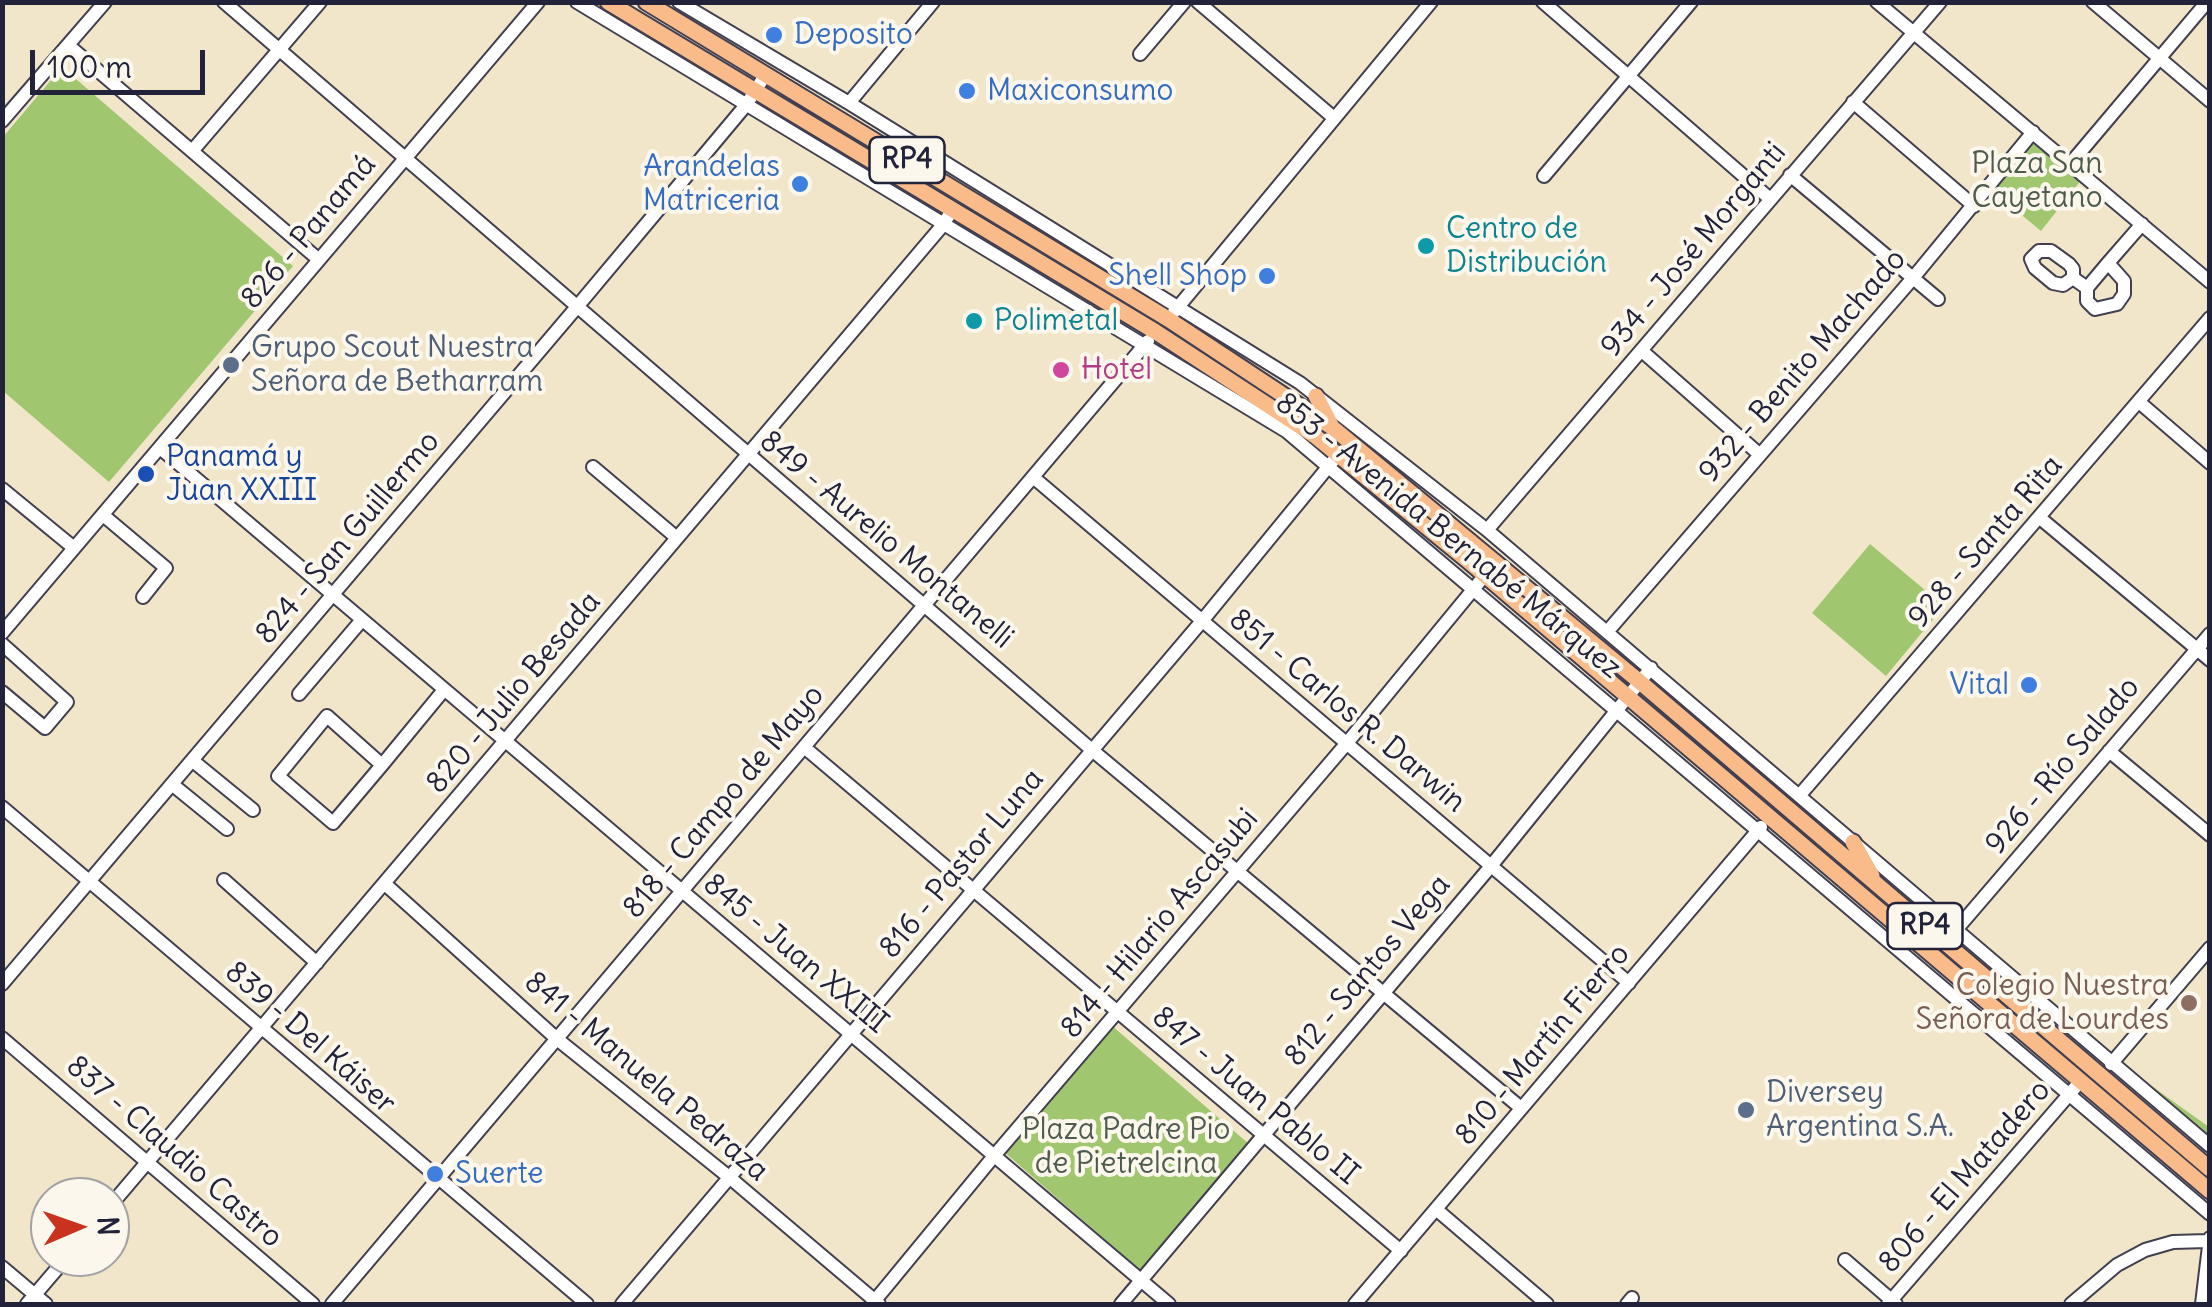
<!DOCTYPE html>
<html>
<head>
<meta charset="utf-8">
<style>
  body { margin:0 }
  #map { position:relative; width:2212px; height:1307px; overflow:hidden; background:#f1e6ca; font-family:Delius,sans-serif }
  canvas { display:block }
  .frame { position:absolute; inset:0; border:5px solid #22223b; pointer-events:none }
  .north { position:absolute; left:30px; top:1177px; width:100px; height:100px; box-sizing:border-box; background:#fbf7ec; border:2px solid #a4a2a5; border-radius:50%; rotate:88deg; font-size:28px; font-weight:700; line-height:40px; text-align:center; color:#22223b }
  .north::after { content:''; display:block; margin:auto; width:35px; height:45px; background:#c8321e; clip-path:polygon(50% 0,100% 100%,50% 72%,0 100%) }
  .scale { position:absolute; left:30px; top:50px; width:175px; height:45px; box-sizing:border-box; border:5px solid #22223b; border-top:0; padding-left:12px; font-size:30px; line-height:35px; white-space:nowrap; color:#22223b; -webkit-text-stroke:8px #fbf7ec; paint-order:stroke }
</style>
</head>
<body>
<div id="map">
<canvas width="2212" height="1307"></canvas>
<div class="frame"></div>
<div class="north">N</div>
<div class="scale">100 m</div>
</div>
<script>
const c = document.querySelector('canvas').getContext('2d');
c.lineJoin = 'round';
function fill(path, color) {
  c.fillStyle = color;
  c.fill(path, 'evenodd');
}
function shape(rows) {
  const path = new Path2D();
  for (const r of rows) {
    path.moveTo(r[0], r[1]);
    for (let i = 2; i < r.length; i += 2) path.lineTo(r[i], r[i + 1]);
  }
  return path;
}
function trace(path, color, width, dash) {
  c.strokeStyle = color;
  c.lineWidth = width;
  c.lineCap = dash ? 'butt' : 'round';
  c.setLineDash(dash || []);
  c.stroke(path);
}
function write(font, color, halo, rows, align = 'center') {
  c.font = font + ' Delius,sans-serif';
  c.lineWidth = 8;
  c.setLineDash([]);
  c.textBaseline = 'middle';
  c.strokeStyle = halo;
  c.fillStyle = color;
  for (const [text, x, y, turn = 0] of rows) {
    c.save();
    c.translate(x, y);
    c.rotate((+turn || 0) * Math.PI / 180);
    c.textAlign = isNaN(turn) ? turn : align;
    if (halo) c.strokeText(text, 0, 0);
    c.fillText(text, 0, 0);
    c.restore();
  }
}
fill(shape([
  [62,67,293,266,109,482,3,391,3,137],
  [2033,132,2085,175,2041,231,1989,188],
  [1870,544,1944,606,1886,676,1812,613],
  [1111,1025,1249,1144,1140,1270,1003,1151],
  [2118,1062,2209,1127,2209,1140]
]), '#a1c670');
const minor = shape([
  [224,2,1092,750,1521,1108],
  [577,2,1286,431,2210,1214],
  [679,2,849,103,1300,383,1487,530,2210,1146],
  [1198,2,1334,118],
  [1543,2,1769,198],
  [1877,2,2210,282],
  [2093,2,2210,101],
  [68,45,318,259],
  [1140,54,1184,2],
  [1853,102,1974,206],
  [849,103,933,2],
  [2,121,105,2],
  [193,150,320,2],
  [2071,163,2207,2],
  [1790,175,1938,299],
  [1544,176,1691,2],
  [2108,263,2124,281,2124,294,2117,304,2095,309,2087,301,2087,288,2108,263,2142,224],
  [2073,278,2063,285,2053,283,2035,268,2031,259,2039,251,2051,251,2069,264,2073,269,2073,278,2087,288],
  [1174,312,1431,2],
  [1642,351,1759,454],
  [2139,402,2210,463],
  [160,448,1169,1304],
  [593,467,677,538],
  [1033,477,1629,983],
  [2,489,74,548],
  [103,515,166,568,143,597],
  [2040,518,2210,660],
  [1487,530,1940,2],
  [1607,632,1913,278,2033,132],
  [2,633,538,2],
  [2,644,67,702,45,728,2,692],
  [299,694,361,621],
  [804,747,1401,1251],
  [2109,751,2210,835],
  [193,761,253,810],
  [382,765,327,716,278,776,333,823,382,765,443,691],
  [173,785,227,829],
  [1799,796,2210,318],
  [2,807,587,1304],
  [224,880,317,963],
  [385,884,557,1039,729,1177,879,1304],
  [1955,931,2210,634],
  [2,984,576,308,746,105,766,74],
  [2,1038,313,1304],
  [2111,1064,2210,948],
  [110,1206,942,226,953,209],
  [1437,1210,1547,1304],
  [1845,1260,1896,1304],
  [2,1267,46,1304],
  [27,1304,67,1257],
  [332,1304,1148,341],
  [622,1304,1202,621,1333,461],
  [872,1304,994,1156,1347,743,1485,575],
  [1121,1304,1491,866,1651,668],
  [1355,1304,1761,827],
  [1627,1304,1632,1298],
  [1888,1304,2079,1083],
  [2071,1304,2117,1265,2145,1250,2173,1242,2207,1241],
  [2202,1304,2210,1238]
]);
const major = shape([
  [608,2,1156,332,1315,436,1467,560,2210,1191],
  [646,2,1168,319,1333,428,1640,682,2210,1169],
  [1316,396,1331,425],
  [1853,842,1872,876]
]);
trace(minor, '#413f50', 16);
trace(major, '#413f50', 19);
trace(minor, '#fff', 12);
trace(major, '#fabb8b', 15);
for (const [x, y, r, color] of [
  [774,35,10,"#3f7fe0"],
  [967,91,10,"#3f7fe0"],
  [800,184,10,"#3f7fe0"],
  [1426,246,10,"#0f9aa8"],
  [1267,276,10,"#3f7fe0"],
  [974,321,10,"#0f9aa8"],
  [231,365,10,"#5c6f8a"],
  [1061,370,10,"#d1479c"],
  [146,474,10,"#1a4fb4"],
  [2029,685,10,"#3f7fe0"],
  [2189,1003,10,"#8d6e63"],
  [1746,1110,10,"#5c6f8a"],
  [435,1174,10,"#3f7fe0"]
]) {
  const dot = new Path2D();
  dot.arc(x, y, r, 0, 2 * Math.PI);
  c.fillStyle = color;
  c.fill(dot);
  trace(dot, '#fbf7ec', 4);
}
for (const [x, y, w] of [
  [907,160,75],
  [1925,926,75]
]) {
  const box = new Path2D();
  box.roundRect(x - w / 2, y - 23, w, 46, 8);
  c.fillStyle = '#fbf7ec';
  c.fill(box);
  trace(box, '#22223b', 2.5);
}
write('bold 28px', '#22223b', null, [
  ["RP4",907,160],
  ["RP4",1925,926]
]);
write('30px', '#366cbe', '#fbf7ec', [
  ["Deposito",794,35],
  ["Maxiconsumo",987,91],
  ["Arandelas",780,167,"right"],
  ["Matriceria",780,201,"right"],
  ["Shell Shop",1247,276,"right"],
  ["Vital",2009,685,"right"],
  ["Suerte",455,1174]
], 'left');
write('30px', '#4e5b4e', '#fbf7ec', [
  ["Plaza San",2037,164],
  ["Cayetano",2037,198],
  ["Plaza Padre Pio",1126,1130],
  ["de Pietrelcina",1126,1164]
]);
write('30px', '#0d838f', '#fbf7ec', [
  ["Centro de",1446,229],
  ["Distribución",1446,263],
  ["Polimetal",994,321]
], 'left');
write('30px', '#22223b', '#fbf7ec', [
  ["826 - Panamá",309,232,-50],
  ["934 - José Morganti",1694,250,-50],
  ["932 - Benito Machado",1803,366,-49],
  ["853 - Avenida Bernabé Márquez",1448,536,39],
  ["824 - San Guillermo",348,538,-50],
  ["849 - Aurelio Montanelli",886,540,40],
  ["928 - Santa Rita",1986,542,-49],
  ["820 - Julio Besada",514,693,-50],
  ["851 - Carlos R. Darwin",1347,711,40],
  ["926 - Río Salado",2063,766,-50],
  ["818 - Campo de Mayo",724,802,-50],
  ["816 - Pastor Luna",962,864,-50],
  ["814 - Hilario Ascasubi",1160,924,-50],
  ["845 - Juan XXIII",795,954,40],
  ["812 - Santos Vega",1368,971,-50],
  ["839 - Del Káiser",310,1038,41],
  ["810 - Martín Fierro",1543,1045,-50],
  ["841 - Manuela Pedraza",646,1077,40],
  ["847 - Juan Pablo II",1255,1096,40],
  ["837 - Claudio Castro",174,1152,41],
  ["806 - El Matadero",1965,1177,-49]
]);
write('30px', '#4e5e75', '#fbf7ec', [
  ["Grupo Scout Nuestra",251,348],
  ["Señora de Betharram",251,382],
  ["Diversey",1766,1093],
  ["Argentina S.A.",1766,1127]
], 'left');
write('30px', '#b23c85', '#fbf7ec', [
  ["Hotel",1081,370]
], 'left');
write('30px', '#164399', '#fbf7ec', [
  ["Panamá y",166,457],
  ["Juan XXIII",166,491]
], 'left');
write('30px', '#785e54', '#fbf7ec', [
  ["Colegio Nuestra",2169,986],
  ["Señora de Lourdes",2169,1020]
], 'right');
</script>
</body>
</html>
